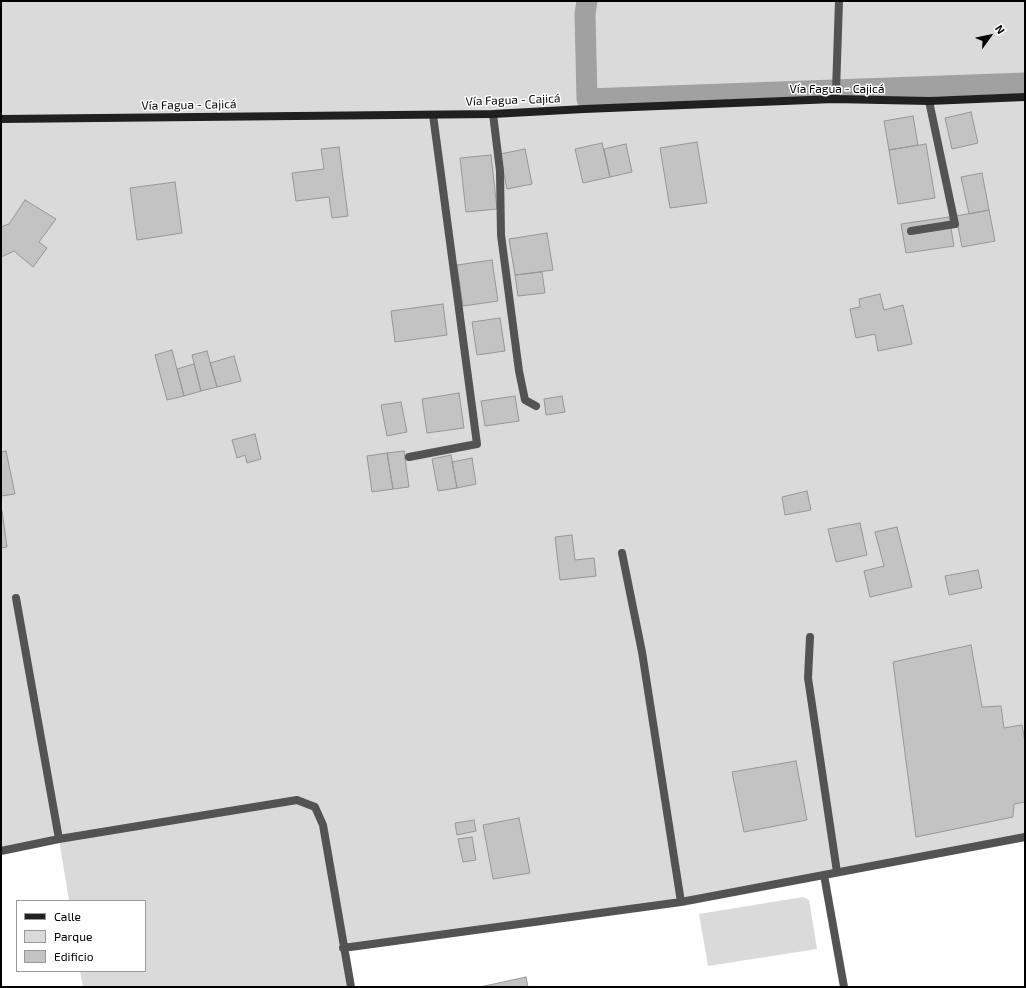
<!DOCTYPE html>
<html>
<head>
<meta charset="utf-8">
<style>
  body { margin:0 }
  #map { position:relative; width:1026px; height:988px; overflow:hidden; background:#fff; font-family:"Exo 2",sans-serif }
  canvas { display:block }
  .frame { position:absolute; inset:0; border:2px solid #000; pointer-events:none }
  .legend { position:absolute; left:16px; top:900px; width:130px; height:72px; box-sizing:border-box; background:#fff; border:1px solid #999; margin:0; padding:5px 7px; list-style:none; font-size:12px; color:#000 }
  .legend li { display:flex; align-items:center; gap:8px; height:20px }
  .legend b { width:20px; border:1px solid #999 }
  .north { position:absolute; left:970px; top:16px; width:40px; height:40px; -webkit-text-stroke:3px #fff; paint-order:stroke; rotate:57deg; font-size:11px; font-weight:700; line-height:16px; text-align:center; color:#000 }
  .north::after { content:''; display:block; margin:auto; width:14px; height:18px; background:#000; clip-path:polygon(50% 0,100% 100%,50% 72%,0 100%) }
</style>
</head>
<body>
<div id="map">
<canvas width="1026" height="988"></canvas>
<div class="frame"></div>
<ul class="legend">
<li><b style="height:5px;background:#202020"></b>Calle</li>
<li><b style="height:11px;background:#dadada"></b>Parque</li>
<li><b style="height:11px;background:#c3c3c3"></b>Edificio</li>
</ul>
<div class="north">N</div>
</div>
<script>
const c = document.querySelector('canvas').getContext('2d');
c.lineJoin = 'round';
function fill(path, color) {
  c.fillStyle = color;
  c.fill(path, 'evenodd');
}
function shape(rows) {
  const path = new Path2D();
  for (const r of rows) {
    path.moveTo(r[0], r[1]);
    for (let i = 2; i < r.length; i += 2) path.lineTo(r[i], r[i + 1]);
  }
  return path;
}
function trace(path, color, width, dash) {
  c.strokeStyle = color;
  c.lineWidth = width;
  c.lineCap = dash ? 'butt' : 'round';
  c.setLineDash(dash || []);
  c.stroke(path);
}
function write(font, color, halo, rows, align = 'center') {
  c.font = font + ' "Exo 2",sans-serif';
  c.lineWidth = 3;
  c.setLineDash([]);
  c.textBaseline = 'middle';
  c.strokeStyle = halo;
  c.fillStyle = color;
  for (const [text, x, y, turn = 0] of rows) {
    c.save();
    c.translate(x, y);
    c.rotate((+turn || 0) * Math.PI / 180);
    c.textAlign = isNaN(turn) ? turn : align;
    if (halo) c.strokeText(text, 0, 0);
    c.fillText(text, 0, 0);
    c.restore();
  }
}
fill(shape([
  [1,1,1025,1,1025,837,681,902,344,948,351,987,83,987,80,971,145,971,145,901,69,901,59,839,1,851],
  [803,897,809,900,817,949,708,966,699,914]
]), '#dadada');
trace(shape([
  [587,1,585,14,587,99,1025,83]
]), '#a1a1a1', 21);
const building = shape([
  [971,112,978,143,952,149,945,118,971,112],
  [913,116,918,145,889,150,884,121,913,116],
  [697,142,707,203,670,208,660,148,697,142],
  [602,143,610,177,583,183,575,149,602,143],
  [626,144,632,172,610,177,604,149,626,144],
  [926,144,935,198,898,204,889,150,926,144],
  [339,147,348,216,332,218,329,197,296,201,292,173,324,169,321,149,339,147],
  [525,149,532,184,507,189,500,154,525,149],
  [491,155,497,209,466,212,460,158,491,155],
  [982,173,989,210,969,214,961,177,982,173],
  [175,182,182,233,137,240,130,188,175,182],
  [25,200,56,219,39,242,47,248,33,267,14,251,1,257,1,227,9,224,25,200],
  [989,210,995,241,962,247,956,216,989,210],
  [949,217,954,246,906,253,901,224,949,217],
  [547,233,553,270,515,275,509,239,547,233],
  [492,260,498,301,463,306,457,265,492,260],
  [542,272,545,293,518,296,515,275,542,272],
  [880,294,884,310,903,305,912,344,878,351,875,334,856,338,850,309,860,307,859,299,880,294],
  [443,304,447,335,395,342,391,311,443,304],
  [500,318,505,351,477,355,472,322,500,318],
  [172,350,184,396,167,400,155,355,172,350],
  [207,351,217,387,201,391,192,355,207,351],
  [234,356,241,381,217,387,210,363,234,356],
  [194,364,201,391,184,396,177,369,194,364],
  [459,393,464,428,427,433,422,399,459,393],
  [515,396,519,421,485,426,481,401,515,396],
  [562,396,565,412,546,415,544,399,562,396],
  [401,402,407,432,387,436,381,405,401,402],
  [255,434,261,459,247,463,245,455,237,458,232,440,255,434],
  [6,451,15,494,1,496,1,452,6,451],
  [404,451,409,487,393,489,387,453,404,451],
  [387,453,393,489,372,492,367,456,387,453],
  [451,455,457,488,438,491,432,459,451,455],
  [472,458,476,484,457,488,452,462,472,458],
  [807,491,811,510,785,515,782,497,807,491],
  [2,511,7,547,1,548,1,512,2,511],
  [860,523,867,555,836,562,828,529,860,523],
  [897,527,912,587,870,597,864,571,884,566,875,532,897,527],
  [572,535,575,560,594,558,596,576,560,580,555,537,572,535],
  [978,570,982,588,949,595,945,576,978,570],
  [971,645,982,707,1001,706,1004,728,1022,725,1025,742,1025,802,1014,804,1013,817,916,837,893,662,971,645],
  [796,761,807,820,744,832,732,772,796,761],
  [519,818,530,873,493,879,483,825,519,818],
  [474,820,476,831,457,835,455,823,474,820],
  [472,837,476,860,463,862,458,839,472,837],
  [526,977,528,987,480,987,526,977]
]);
fill(building, '#c3c3c3');
trace(building, '#979797', 1);
trace(shape([
  [834,99,836,91,839,1]
]), '#535353', 8);
trace(shape([
  [493,114,500,171,501,235,519,371,525,400,536,406],
  [911,231,955,224,929,101],
  [409,457,477,444,433,115],
  [622,553,642,652,681,902],
  [16,598,59,839],
  [810,637,808,678,837,872],
  [1,851,59,839,297,800,315,807,323,825,351,987],
  [824,875,844,987],
  [343,948,681,902,1025,837]
]), '#535353', 8);
trace(shape([
  [1,119,493,114,584,109,834,99,929,101,1025,97]
]), '#202020', 8);
write('12px', '#000', '#fff', [
  ["Vía Fagua - Cajicá",837,89],
  ["Vía Fagua - Cajicá",513,100,-2],
  ["Vía Fagua - Cajicá",189,105,-1]
]);
</script>
</body>
</html>
